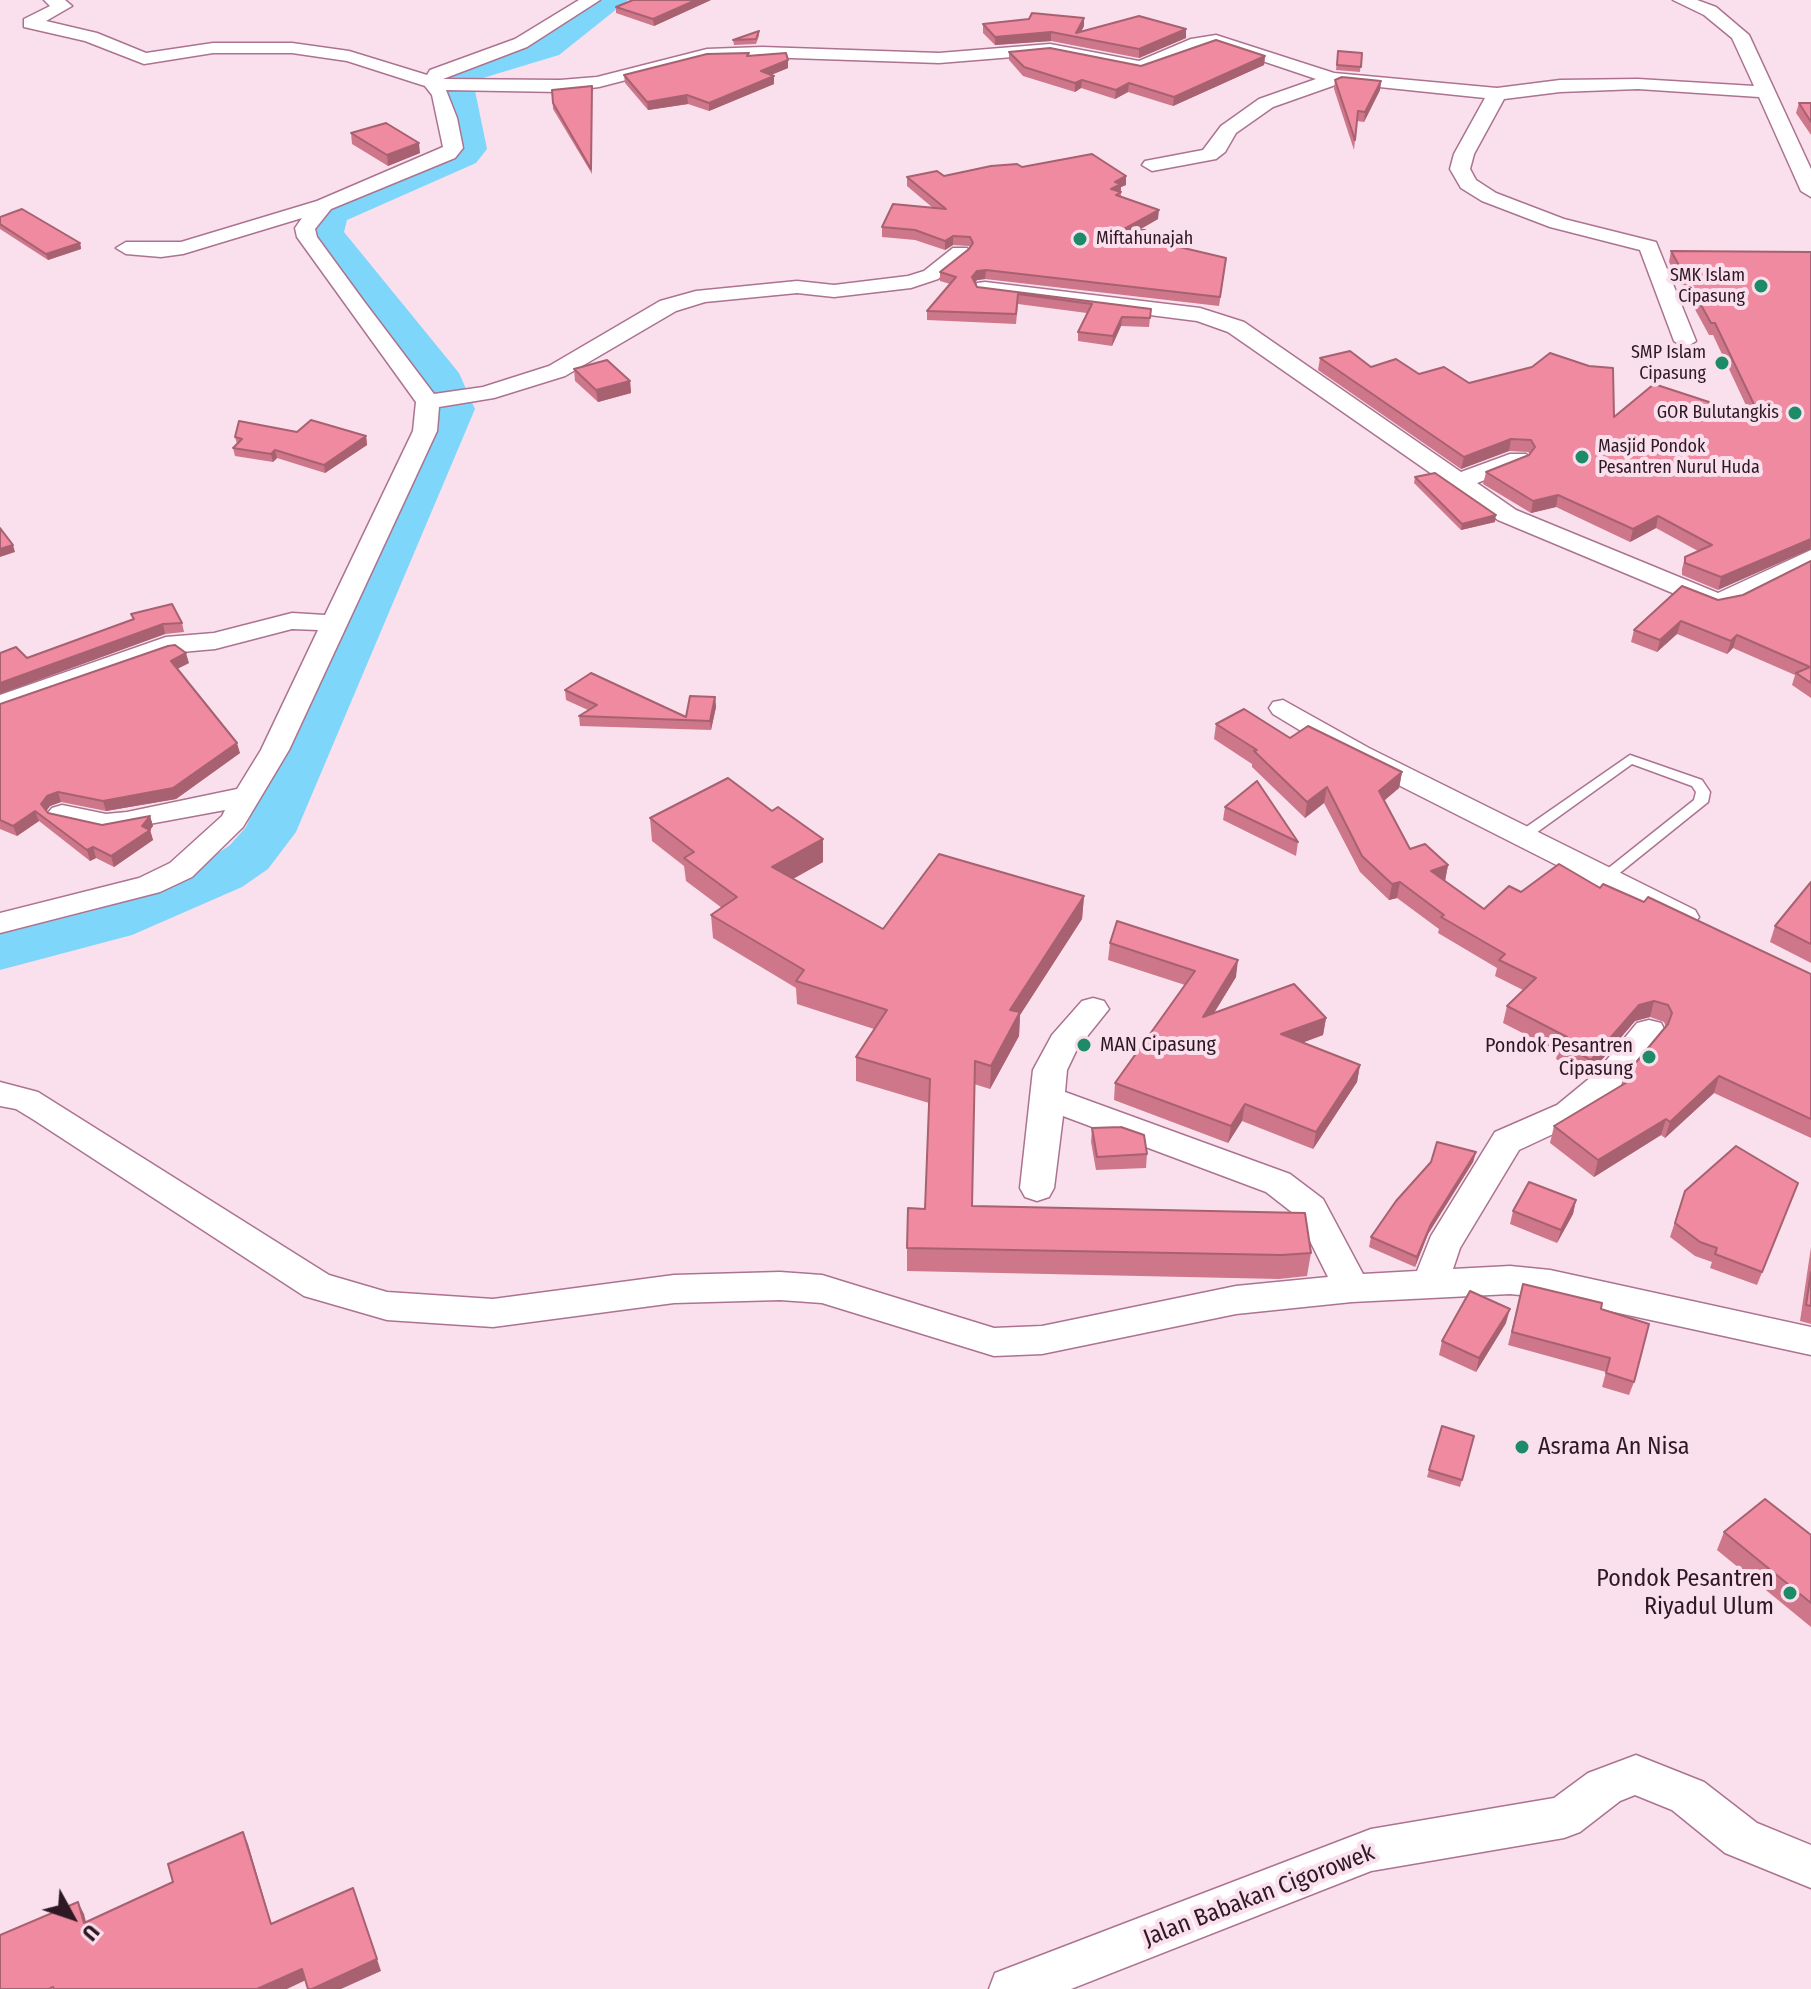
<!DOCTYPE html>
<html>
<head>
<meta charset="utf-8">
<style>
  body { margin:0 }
  #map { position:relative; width:1811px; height:1989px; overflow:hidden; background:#fae0ed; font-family:"Fira Sans Condensed",sans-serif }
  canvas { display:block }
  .north { position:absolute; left:32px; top:1877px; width:80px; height:80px; -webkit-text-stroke:6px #fae0ed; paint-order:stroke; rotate:130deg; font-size:22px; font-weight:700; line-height:32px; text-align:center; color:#2e1824 }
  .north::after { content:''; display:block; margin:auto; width:28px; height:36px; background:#2e1824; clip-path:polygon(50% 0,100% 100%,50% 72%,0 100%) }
</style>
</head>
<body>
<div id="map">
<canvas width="1811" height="1989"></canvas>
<div class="north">U</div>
</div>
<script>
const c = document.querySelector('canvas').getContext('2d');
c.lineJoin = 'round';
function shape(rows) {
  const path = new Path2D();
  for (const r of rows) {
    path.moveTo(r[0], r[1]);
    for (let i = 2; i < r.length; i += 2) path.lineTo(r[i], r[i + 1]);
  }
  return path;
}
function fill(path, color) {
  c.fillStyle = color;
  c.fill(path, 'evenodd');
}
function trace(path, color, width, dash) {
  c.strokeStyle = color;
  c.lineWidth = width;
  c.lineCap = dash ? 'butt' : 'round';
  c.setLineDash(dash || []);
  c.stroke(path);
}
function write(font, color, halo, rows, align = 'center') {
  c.font = font + ' "Fira Sans Condensed",sans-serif';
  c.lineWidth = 8;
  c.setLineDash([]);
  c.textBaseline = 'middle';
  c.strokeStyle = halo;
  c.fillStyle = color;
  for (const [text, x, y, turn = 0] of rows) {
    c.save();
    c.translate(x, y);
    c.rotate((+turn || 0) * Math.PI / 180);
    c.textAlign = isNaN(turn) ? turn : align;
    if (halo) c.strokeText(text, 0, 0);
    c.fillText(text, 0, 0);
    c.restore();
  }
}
fill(shape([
  [594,0,628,0,559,55,473,81,487,149,476,163,347,220,344,232,459,373,475,409,296,832,268,869,242,887,132,935,0,970,0,934,96,910,204,863,230,845,246,827,435,409,426,383,308,233,313,215,337,197,452,149,440,76,445,69,537,41,594,0]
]), '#7ed6fa');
const lane = shape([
  [1630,755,1702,780,1710,792,1708,802,1611,880,1606,882,1601,880,1598,877,1601,874,1694,800,1696,792,1692,786,1632,764,1529,838,1519,838,1517,835,1519,832,1630,755]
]);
const street = shape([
  [44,0,65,0,72,6,46,21,97,33,146,53,213,43,292,43,349,51,427,75,430,70,515,39,579,0,600,0,527,47,443,79,560,80,597,77,707,49,762,47,939,53,1050,44,1139,61,1191,39,1216,35,1334,73,1497,88,1560,80,1638,79,1754,86,1732,38,1704,15,1673,0,1697,0,1716,7,1749,35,1811,169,1811,197,1801,191,1759,97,1638,89,1560,92,1504,99,1474,154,1470,169,1476,180,1496,193,1564,219,1656,242,1696,341,1685,348,1674,341,1640,250,1550,227,1482,201,1461,188,1450,169,1454,154,1485,98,1341,83,1273,107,1236,133,1225,152,1216,159,1152,171,1142,165,1145,161,1203,150,1221,126,1259,99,1316,79,1215,45,1141,72,1050,54,939,63,762,57,707,59,599,87,560,92,446,90,457,118,463,148,455,158,331,209,315,229,317,237,363,300,434,394,483,387,549,366,660,301,696,291,797,281,834,285,908,276,924,271,953,248,967,248,970,252,938,279,911,288,834,297,797,293,705,302,676,311,565,376,494,398,439,407,437,431,289,750,243,827,192,877,160,892,0,933,0,913,139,878,170,863,222,816,225,810,106,832,52,820,47,814,52,808,62,805,106,814,127,812,237,789,261,750,318,630,292,629,215,649,170,653,0,712,0,695,166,637,214,633,292,613,325,615,413,431,416,402,297,237,295,228,302,218,183,254,161,257,126,254,116,248,126,242,181,242,317,201,443,147,432,95,425,86,347,61,292,53,213,53,144,64,85,41,24,27,24,19,50,6,44,0],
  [985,282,1200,308,1244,322,1461,472,1510,454,1526,454,1530,459,1526,464,1477,483,1516,510,1718,593,1811,550,1811,568,1738,605,1715,609,1706,607,1498,520,1228,332,1197,321,977,293,974,288,977,283,985,282],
  [1283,700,1369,748,1695,910,1699,917,1695,924,1684,927,1673,924,1349,760,1273,714,1269,708,1273,702,1283,700],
  [1093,998,1104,1001,1109,1009,1077,1049,1067,1070,1065,1092,1290,1174,1323,1199,1363,1274,1417,1271,1431,1236,1495,1132,1557,1105,1596,1073,1637,1023,1649,1020,1661,1023,1665,1031,1661,1039,1620,1089,1581,1121,1519,1150,1460,1248,1453,1269,1510,1266,1550,1270,1811,1327,1811,1355,1550,1298,1510,1294,1352,1302,1236,1314,1042,1354,994,1356,822,1303,780,1300,674,1303,493,1327,387,1320,304,1296,34,1120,16,1109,0,1106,0,1082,38,1092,329,1275,387,1292,493,1299,674,1275,780,1272,822,1275,994,1328,1042,1326,1236,1286,1328,1277,1298,1217,1266,1192,1063,1116,1054,1188,1049,1197,1037,1201,1025,1197,1020,1188,1033,1070,1052,1035,1082,1001,1093,998],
  [1636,1755,1704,1782,1757,1823,1811,1845,1811,1888,1725,1853,1672,1810,1635,1795,1620,1801,1580,1832,1564,1838,1371,1871,1071,1989,989,1989,995,1973,1371,1829,1554,1798,1588,1773,1636,1755]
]);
trace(lane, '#ac7391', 3);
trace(street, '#ac7391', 3);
fill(lane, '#fff');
fill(street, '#fff');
fill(shape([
  [711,0,654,26,616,13,616,7],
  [1084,18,1084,26,1081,32,1186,38,1139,58,1051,41,995,45,983,33,983,24,1029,19],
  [759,31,759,36,756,44,734,45,733,40],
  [1338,51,1362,53,1360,72,1336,70],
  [1009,52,1141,66,1265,56,1264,65,1173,106,1128,92,1115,99,1081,88,1075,92,1023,76,1009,60],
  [749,56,788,68,771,75,774,76,774,84,709,111,688,104,648,110,625,83,624,75],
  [1335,80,1381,81,1380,90,1364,122,1357,121,1354,150,1334,89],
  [592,86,592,174,553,109,552,90],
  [1799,103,1811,103,1811,135,1796,113],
  [351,133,420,153,388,166,352,144],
  [944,176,1126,185,1121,187,1121,197,1158,219,1139,230,1144,239,1225,268,1219,306,985,279,977,280,975,283,977,287,1151,309,1149,327,1121,326,1112,346,1078,341,1078,332,1087,313,1018,304,1016,324,927,320,927,311,950,284,940,281,940,272,970,248,969,246,953,245,945,250,915,240,882,237,882,227,933,208,907,186,907,177],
  [0,217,80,243,81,249,48,260,0,229],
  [1671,251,1811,252,1718,590,1682,575,1682,569,1685,557,1698,551,1656,528,1630,542,1556,507,1531,513,1483,484,1486,472,1530,454,1528,452,1509,451,1461,469,1318,370,1320,358,1371,367,1419,374,1469,383,1614,417,1751,416,1713,335,1709,335,1669,262],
  [574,369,630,381,631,393,598,402,575,381],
  [297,432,366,436,367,445,325,473,277,458,273,462,235,456,233,448,237,444,235,437],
  [1415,477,1495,522,1461,530,1414,483],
  [1811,561,1811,698,1792,685,1795,675,1733,648,1727,654,1677,634,1657,652,1631,642,1634,630,1718,600,1743,595],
  [131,614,182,623,184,632,165,634,0,694,0,653,27,658,133,619],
  [189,663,177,669,240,753,176,799,106,811,61,802,50,806,46,811,48,813,102,825,150,816,153,826,150,830,153,840,114,867,96,858,90,861,39,821,17,836,0,829,0,704],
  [565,690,686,717,715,697,716,707,711,730,580,726,579,716,588,710,566,700],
  [1216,724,1290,738,1402,772,1399,788,1384,801,1410,849,1448,865,1445,881,1484,909,1521,892,1600,888,1811,974,1811,1138,1714,1093,1665,1138,1661,1135,1594,1177,1550,1143,1554,1126,1621,1086,1623,1078,1666,1027,1664,1022,1650,1017,1635,1021,1587,1077,1556,1059,1558,1051,1503,1023,1507,1006,1523,990,1495,976,1497,968,1438,933,1439,929,1397,898,1389,900,1360,872,1324,803,1305,818,1252,767,1252,764,1214,739],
  [1225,807,1298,842,1296,856,1223,820],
  [772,811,823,839,823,862,793,879,883,929,1084,896,1082,919,1020,1015,1019,1036,990,1089,974,1084,972,1206,1311,1253,1307,1276,1279,1279,907,1271,907,1248,925,1209,929,1103,856,1081,856,1057,874,1029,797,1004,796,988,713,938,711,915,722,908,686,881,684,866,652,841,650,818],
  [1811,882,1811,963,1770,942,1775,926],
  [1110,943,1236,977,1214,1013,1326,1018,1323,1035,1302,1043,1360,1065,1357,1082,1313,1149,1242,1121,1228,1143,1114,1100,1115,1083,1185,985,1108,960],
  [1092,1128,1147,1154,1146,1168,1096,1170,1091,1142],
  [1476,1152,1473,1162,1428,1234,1415,1267,1369,1247,1371,1237,1431,1162],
  [1798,1183,1757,1285,1710,1268,1712,1262,1695,1256,1670,1237,1685,1191],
  [1576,1200,1573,1214,1557,1243,1510,1224,1513,1211],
  [1811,1247,1811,1324,1800,1321],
  [1523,1284,1601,1309,1634,1382,1629,1395,1602,1387,1606,1372,1508,1345],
  [1506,1323,1476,1372,1439,1355,1442,1341],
  [1442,1426,1474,1436,1460,1487,1427,1477],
  [1724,1532,1811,1535,1811,1627,1717,1550]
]), '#ce778a');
fill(shape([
  [696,0,711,0,654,26,653,19],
  [1084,18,1084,26,1078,37,1076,33],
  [1186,29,1186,38,1139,58,1139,49],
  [1051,32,1051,41,995,45,995,37],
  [1265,56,1264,65,1173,106,1174,97],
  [788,60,788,68,761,79,761,71],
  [774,76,774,84,709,111,709,103],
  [1082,80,1081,88,1075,92,1075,83],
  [1381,81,1380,90,1364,122,1365,112],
  [1129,83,1128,92,1115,99,1116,90],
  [687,95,688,104,648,110,647,102],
  [419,143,420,153,388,166,387,155],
  [1126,176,1126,185,1121,187,1120,193,1111,189,1115,182],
  [1159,210,1158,219,1123,239,1124,229],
  [1145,230,1144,239,1133,236],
  [953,236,953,245,945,250,945,241],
  [80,243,81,249,48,260,46,254],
  [986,270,985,279,977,280,971,286,972,277,977,271],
  [1122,317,1121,326,1112,346,1113,336],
  [630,381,631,393,598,402,596,390],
  [366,436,367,445,325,473,324,465],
  [1511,439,1509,451,1461,469,1464,457],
  [275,450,277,458,273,462,271,454],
  [1558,495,1556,507,1531,513,1533,501],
  [1496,515,1495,522,1461,530,1462,524],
  [1658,516,1656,528,1630,542,1633,529],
  [1811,539,1811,549,1718,590,1721,577],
  [13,545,15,552,0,557,0,549],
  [1681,621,1677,634,1657,652,1660,640],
  [163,624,165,634,0,694,0,683],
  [1737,635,1733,648,1727,654,1731,641],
  [186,653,189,663,173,671,171,661],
  [715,697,716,707,711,730,710,721],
  [237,743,240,753,176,799,106,811,103,801],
  [1402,772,1399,788,1376,807,1379,791],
  [1327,787,1324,803,1305,818,1307,802],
  [58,792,61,802,50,806,44,814,41,804,47,796],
  [35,811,39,821,17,836,13,826],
  [150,816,153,826,150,830,153,840,114,867,111,856],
  [823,839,823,862,773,890,772,867],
  [93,847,96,858,90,861,87,850],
  [1448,865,1445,881,1431,871],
  [1400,882,1397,898,1389,900,1392,884],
  [1084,896,1082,919,1020,1015,1019,1036,990,1089,991,1066,1010,1010],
  [1238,960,1236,977,1201,1034,1203,1017],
  [1654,1001,1650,1017,1635,1021,1587,1077,1591,1060,1639,1005],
  [1326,1018,1323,1035,1279,1051,1281,1034],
  [1360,1065,1357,1082,1313,1149,1316,1132],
  [1719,1076,1714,1093,1665,1138,1670,1122],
  [1245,1104,1242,1121,1228,1143,1231,1126],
  [1666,1119,1661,1135,1594,1177,1598,1160],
  [1476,1152,1473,1162,1428,1234,1415,1267,1417,1257,1431,1224],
  [1576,1200,1573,1214,1557,1243,1561,1230],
  [1510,1309,1506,1323,1476,1372,1479,1358],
  [243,1832,248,1844,275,1936,271,1924],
  [78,1902,84,1914,89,1934,84,1923],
  [377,1959,381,1971,341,1989,312,1989],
  [302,1969,306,1980,287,1989,257,1989]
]), '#a76170');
const building = shape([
  [633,0,696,0,653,19,616,7,633,0],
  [1032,13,1084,18,1076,33,1139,16,1186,29,1139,49,1051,32,995,37,983,24,1029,19,1032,13],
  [759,31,756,39,733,40,759,31],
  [1216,40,1265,56,1174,97,1129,83,1116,90,1082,80,1075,83,1024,67,1009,52,1050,48,1141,66,1216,40],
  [1338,51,1362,53,1361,67,1337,65,1338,51],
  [749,53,747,56,786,53,788,60,761,71,774,76,709,103,687,95,647,102,624,75,707,54,749,53],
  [1342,77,1381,81,1365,112,1358,111,1355,140,1335,80,1342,77],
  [592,86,591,169,553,103,552,90,592,86],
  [1799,103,1811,103,1811,122,1799,103],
  [386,123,419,143,387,155,351,133,386,123],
  [1092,154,1126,176,1115,182,1121,184,1111,189,1121,192,1116,195,1159,210,1124,229,1145,230,1133,236,1226,258,1220,297,986,270,977,271,972,277,977,287,1151,309,1150,318,1122,317,1113,336,1078,332,1092,304,1018,294,1016,314,927,311,956,277,940,272,969,249,973,243,970,237,953,236,945,241,915,230,882,227,893,204,946,209,907,177,937,171,944,176,991,166,1017,164,1022,167,1092,154],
  [22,209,80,243,46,254,0,224,0,217,22,209],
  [1671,251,1811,252,1811,539,1721,577,1685,563,1685,557,1712,545,1658,516,1633,529,1558,495,1533,501,1486,472,1529,455,1535,447,1531,440,1511,439,1464,457,1320,358,1350,351,1371,367,1396,359,1419,374,1444,367,1469,383,1532,367,1550,353,1589,366,1613,368,1614,417,1654,384,1761,419,1715,323,1711,323,1671,251],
  [607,360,630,381,596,390,574,369,607,360],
  [311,420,366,436,324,465,275,450,271,454,233,448,242,439,235,437,239,421,297,432,311,420],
  [1435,473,1496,515,1462,524,1415,477,1435,473],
  [0,528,13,545,0,549,0,528],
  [1811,561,1811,683,1796,673,1810,667,1737,635,1731,641,1681,621,1660,640,1634,630,1682,586,1718,600,1743,595,1811,561],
  [172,604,182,623,163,624,0,683,0,653,16,647,27,658,134,619,131,614,172,604],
  [175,645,186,653,171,661,237,743,173,788,103,801,58,792,47,796,41,804,48,813,102,825,150,816,142,826,150,830,111,856,93,847,87,850,35,811,13,826,0,820,0,704,168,646,175,645],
  [591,673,686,717,690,696,715,697,710,721,579,716,597,705,565,690,591,673],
  [1244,709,1290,738,1308,726,1402,772,1379,791,1410,849,1425,844,1448,865,1431,871,1484,909,1509,886,1521,892,1559,864,1600,888,1603,884,1644,902,1648,897,1811,974,1811,1119,1719,1076,1670,1122,1666,1119,1598,1160,1554,1126,1629,1081,1623,1078,1668,1024,1672,1013,1668,1005,1654,1001,1639,1005,1591,1060,1560,1043,1567,1037,1507,1006,1536,978,1499,960,1505,954,1441,917,1444,915,1400,882,1392,884,1362,856,1327,787,1307,802,1254,751,1257,750,1216,724,1244,709],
  [728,778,772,811,778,807,823,839,772,867,883,929,939,854,1084,896,1010,1010,1020,1012,991,1066,975,1061,972,1206,1305,1213,1311,1253,1282,1255,907,1248,908,1208,925,1209,930,1079,856,1057,887,1010,796,981,804,970,711,915,737,897,684,858,694,852,650,818,728,778],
  [1257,781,1298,842,1225,807,1257,781],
  [1811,882,1811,944,1775,926,1811,882],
  [1117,921,1238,960,1203,1017,1294,984,1326,1018,1281,1034,1360,1065,1316,1132,1245,1104,1231,1126,1115,1083,1195,971,1110,943,1117,921],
  [1121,1127,1144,1135,1147,1154,1097,1157,1092,1128,1121,1127],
  [1437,1142,1476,1152,1431,1224,1417,1257,1371,1237,1396,1201,1431,1162,1437,1142],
  [1736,1146,1798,1183,1762,1272,1715,1254,1717,1248,1700,1242,1675,1223,1685,1191,1736,1146],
  [1529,1182,1576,1200,1561,1230,1513,1211,1529,1182],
  [1811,1272,1811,1306,1806,1305,1811,1272],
  [1523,1284,1602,1303,1601,1309,1649,1324,1634,1382,1606,1373,1610,1358,1512,1332,1523,1284],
  [1470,1291,1510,1309,1479,1358,1442,1341,1470,1291],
  [1442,1426,1474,1436,1462,1480,1429,1470,1442,1426],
  [1765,1499,1811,1535,1811,1603,1724,1532,1765,1499],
  [243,1832,271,1924,353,1888,377,1959,312,1989,308,1989,302,1969,257,1989,54,1989,53,1987,49,1989,0,1989,0,1935,78,1902,84,1923,173,1882,168,1864,243,1832]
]);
fill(building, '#ef8aa0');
trace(building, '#a76170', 2);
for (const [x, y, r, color] of [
  [1080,239,8,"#1d8a68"],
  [1761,286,8,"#1d8a68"],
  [1722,363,8,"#1d8a68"],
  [1795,413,8,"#1d8a68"],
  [1582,457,8,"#1d8a68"],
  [1084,1045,8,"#1d8a68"],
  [1649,1057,8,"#1d8a68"],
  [1522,1447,8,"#1d8a68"],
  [1790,1593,8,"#1d8a68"]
]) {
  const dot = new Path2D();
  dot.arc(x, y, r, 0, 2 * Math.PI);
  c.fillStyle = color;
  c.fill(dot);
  trace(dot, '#fae0ed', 3);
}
write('18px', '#2e1824', '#fae0ed', [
  ["Miftahunajah",1096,239,"left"],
  ["SMK Islam",1745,276],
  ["Cipasung",1745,297],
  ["SMP Islam",1706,353],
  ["Cipasung",1706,374],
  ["GOR Bulutangkis",1779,413],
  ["Masjid Pondok",1598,447,"left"],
  ["Pesantren Nurul Huda",1598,468,"left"]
], 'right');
write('20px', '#2e1824', '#fae0ed', [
  ["MAN Cipasung",1100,1045],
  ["Pondok Pesantren",1633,1046,"right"],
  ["Cipasung",1633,1069,"right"]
], 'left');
write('24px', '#2e1824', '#fae0ed', [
  ["Asrama An Nisa",1538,1447],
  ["Pondok Pesantren",1774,1579,"right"],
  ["Riyadul Ulum",1774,1607,"right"]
], 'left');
write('24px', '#2e1824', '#fae0ed', [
  ["Jalan Babakan Cigorowek",1259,1896,-21]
]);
</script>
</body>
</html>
